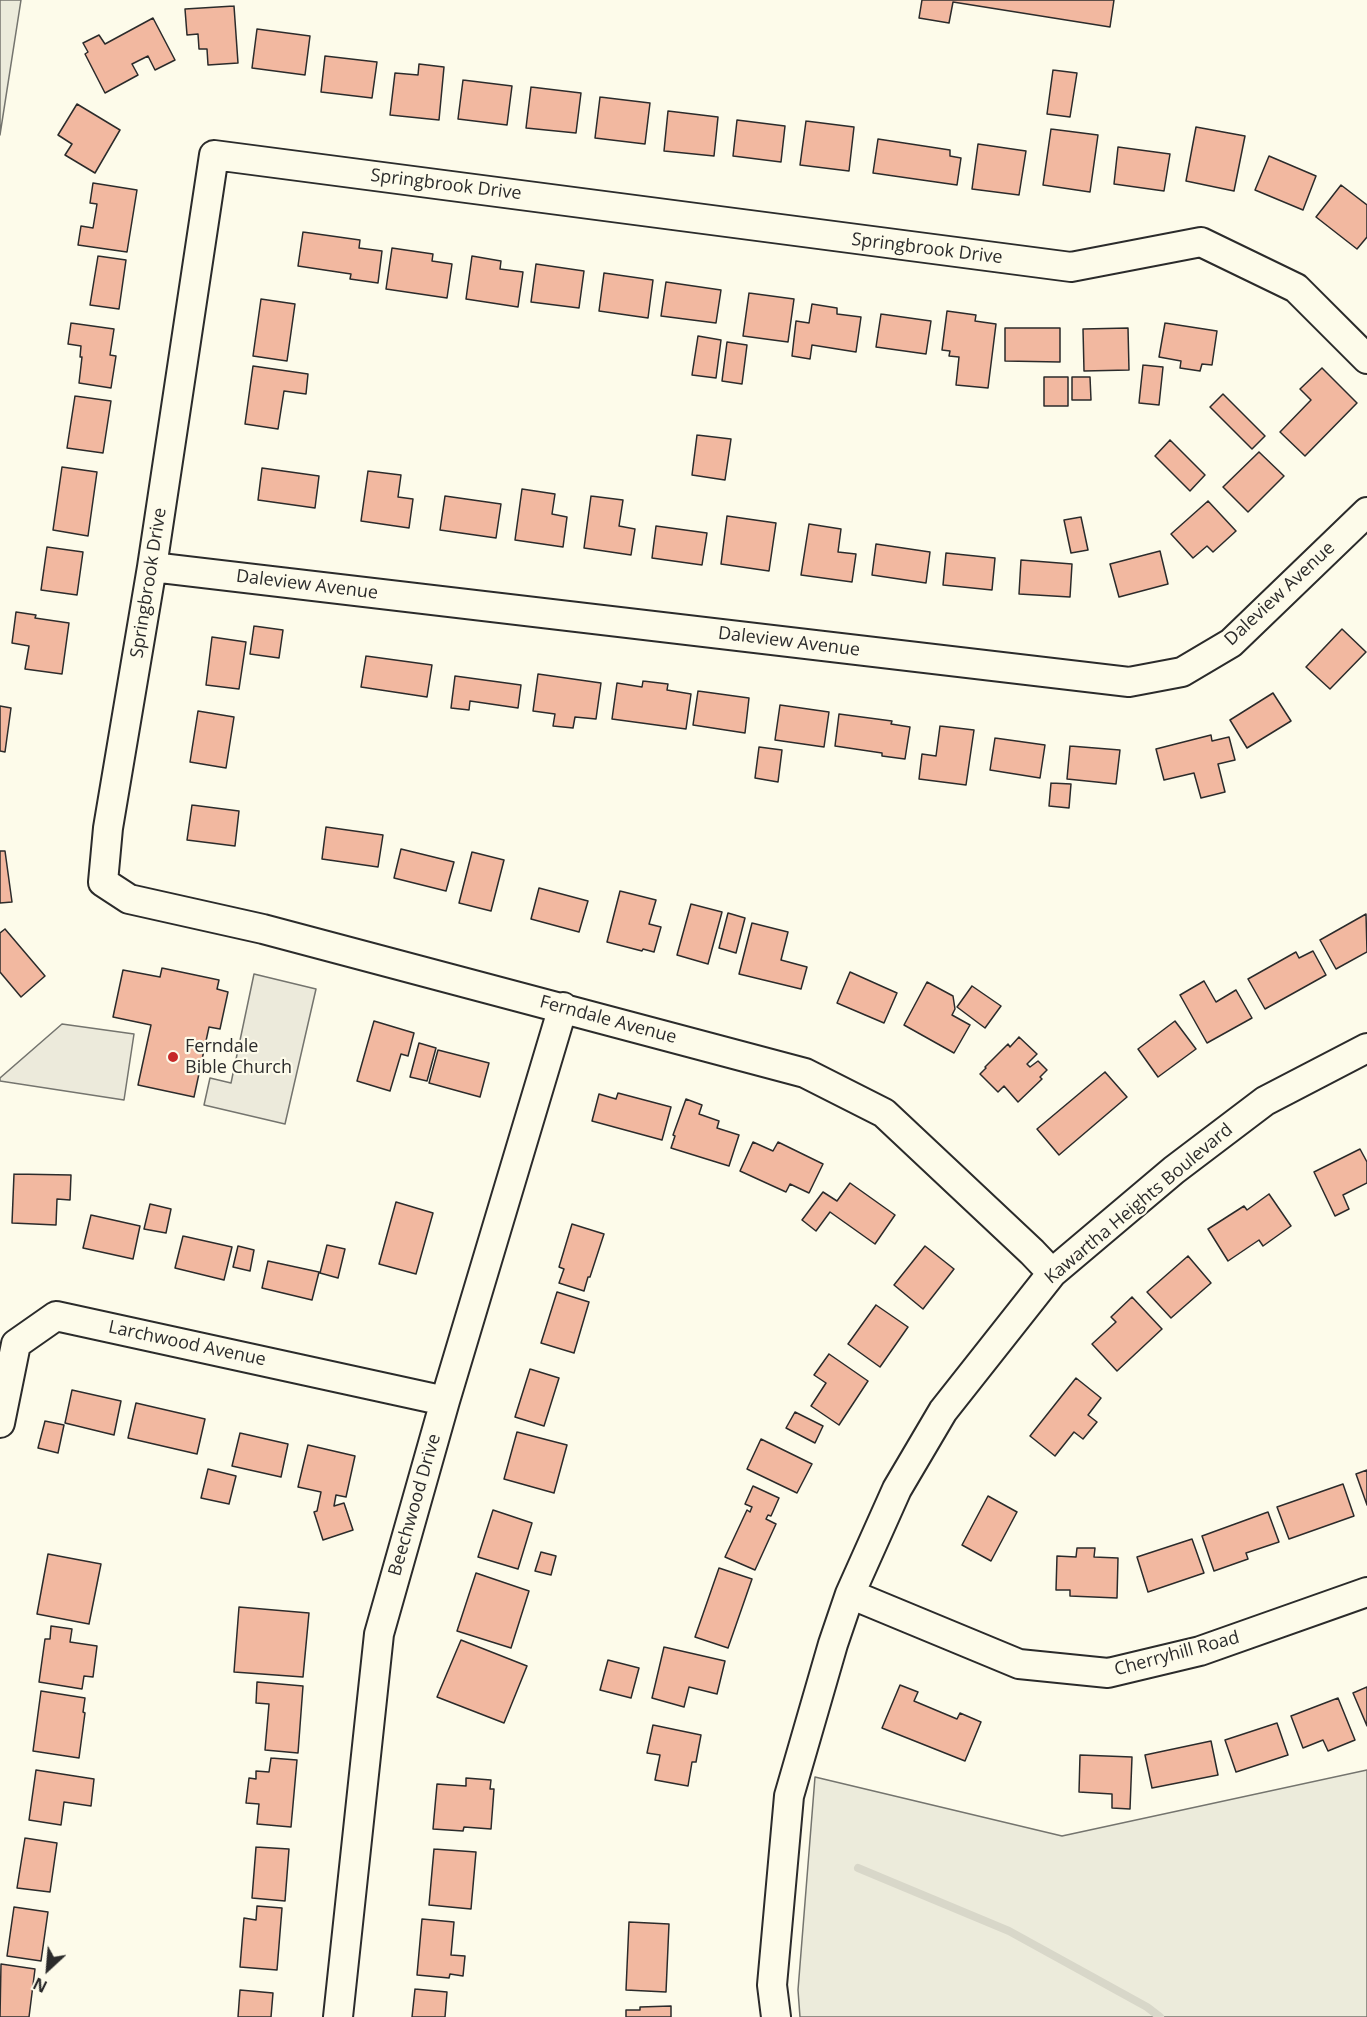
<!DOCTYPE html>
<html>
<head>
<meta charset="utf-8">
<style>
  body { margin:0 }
  #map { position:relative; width:1367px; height:2017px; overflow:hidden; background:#fdfbea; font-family:"Open Sans",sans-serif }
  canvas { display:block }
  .north { position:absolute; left:18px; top:1939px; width:60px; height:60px; -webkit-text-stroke:4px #fdfbea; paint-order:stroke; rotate:206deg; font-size:16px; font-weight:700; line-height:24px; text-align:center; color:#2b2b2b }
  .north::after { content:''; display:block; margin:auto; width:21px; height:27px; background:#2b2b2b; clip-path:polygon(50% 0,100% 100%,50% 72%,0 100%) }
</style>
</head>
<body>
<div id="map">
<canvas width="1367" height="2017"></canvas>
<div class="north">N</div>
</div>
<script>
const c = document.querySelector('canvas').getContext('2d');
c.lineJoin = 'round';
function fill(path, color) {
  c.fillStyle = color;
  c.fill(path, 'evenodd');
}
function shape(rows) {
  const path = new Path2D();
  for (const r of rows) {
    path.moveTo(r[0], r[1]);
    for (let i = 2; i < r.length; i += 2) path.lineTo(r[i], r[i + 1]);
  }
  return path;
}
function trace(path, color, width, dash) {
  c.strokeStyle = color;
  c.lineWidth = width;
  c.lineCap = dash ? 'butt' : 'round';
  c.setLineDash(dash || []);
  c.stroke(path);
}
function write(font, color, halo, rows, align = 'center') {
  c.font = font + ' "Open Sans",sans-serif';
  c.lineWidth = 4.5;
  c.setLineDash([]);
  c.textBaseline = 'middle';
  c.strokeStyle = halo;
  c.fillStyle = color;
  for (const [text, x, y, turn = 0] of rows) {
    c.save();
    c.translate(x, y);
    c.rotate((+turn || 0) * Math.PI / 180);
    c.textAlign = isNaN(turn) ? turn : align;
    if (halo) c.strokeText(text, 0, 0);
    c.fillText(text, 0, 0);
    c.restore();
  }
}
const green = shape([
  [0,0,21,0,0,135,0,0],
  [1367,1770,1367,2017,800,2017,798,1990,815,1777,1062,1836,1367,1770]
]);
fill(green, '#ecebdb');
trace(green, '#74746e', 1.5);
const parking = shape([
  [254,974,316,989,285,1124,204,1105,210,1078,231,1083,254,974],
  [62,1024,134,1034,124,1100,0,1081,0,1078,62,1024]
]);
fill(parking, '#eceadb');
trace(parking, '#74746e', 1.5);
trace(shape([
  [858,1868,1009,1931,1147,2007,1160,2017]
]), '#d8d7c9', 8);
const building = shape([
  [922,0,1114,0,1110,27,953,2,949,23,919,18,922,0],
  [234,6,238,63,208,65,207,49,199,49,198,34,187,35,185,9,234,6],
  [153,18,175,60,155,70,148,56,132,64,138,75,105,93,85,54,88,52,83,43,99,35,105,44,153,18],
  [257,29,310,36,305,75,252,68,257,29],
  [325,56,377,62,372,98,321,92,325,56],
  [419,64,444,67,439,120,390,115,395,73,418,75,419,64],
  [1053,70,1077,73,1070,117,1047,114,1053,70],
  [463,80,512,86,507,125,458,119,463,80],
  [531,87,581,93,576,133,526,128,531,87],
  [600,97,650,103,645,144,595,138,600,97],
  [77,104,120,130,95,173,65,155,72,144,58,135,77,104],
  [668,111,718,117,714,156,664,151,668,111],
  [737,120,785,126,781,162,733,156,737,120],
  [806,121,854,127,849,171,800,165,806,121],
  [1196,127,1245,136,1234,191,1186,181,1196,127],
  [1051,129,1098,135,1090,192,1043,185,1051,129],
  [878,139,950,150,950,156,961,158,957,185,873,173,878,139],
  [978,144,1026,151,1019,195,972,189,978,144],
  [1118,147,1170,154,1164,191,1114,184,1118,147],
  [1269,156,1316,176,1303,210,1255,190,1269,156],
  [93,183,137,190,127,252,78,245,81,226,93,228,97,204,90,203,93,183],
  [1341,185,1367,205,1367,237,1357,249,1316,217,1341,185],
  [303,232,360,240,359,248,382,251,378,283,350,279,351,274,298,266,303,232],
  [392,248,433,254,432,261,452,264,447,298,386,289,392,248],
  [98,256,126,260,119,309,90,305,98,256],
  [472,256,501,261,500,269,523,272,518,307,466,299,472,256],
  [536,264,584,271,579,308,531,302,536,264],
  [604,273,653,280,648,318,599,311,604,273],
  [666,282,721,290,716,323,661,316,666,282],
  [749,293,794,299,788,342,743,336,749,293],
  [261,299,295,304,287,361,253,356,261,299],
  [812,304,837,308,837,314,861,317,856,352,812,345,810,359,792,356,796,321,809,323,812,304],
  [947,311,976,315,975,321,996,324,988,388,956,385,959,357,949,356,950,351,942,350,947,311],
  [881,314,931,321,926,354,876,347,881,314],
  [71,323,114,329,110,355,116,356,111,388,79,383,82,357,80,357,81,346,68,344,71,323],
  [1165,323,1217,331,1212,365,1202,364,1200,371,1180,368,1181,361,1159,357,1165,323],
  [1005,328,1060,328,1060,362,1005,361,1005,328],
  [1128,328,1129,370,1084,371,1083,329,1128,328],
  [698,336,721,340,716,378,692,375,698,336],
  [727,342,747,345,742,384,722,381,727,342],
  [1143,365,1163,367,1159,405,1139,403,1143,365],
  [253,366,308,374,306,394,284,391,278,429,245,424,253,366],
  [1322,368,1357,403,1305,456,1280,432,1311,400,1300,389,1322,368],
  [1044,377,1068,377,1068,406,1044,406,1044,377],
  [1072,377,1090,377,1091,400,1072,400,1072,377],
  [1223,394,1265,436,1252,449,1210,407,1223,394],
  [75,396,111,401,103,453,67,448,75,396],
  [697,435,731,439,725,480,692,475,697,435],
  [1170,440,1205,475,1190,491,1155,456,1170,440],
  [1259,452,1284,476,1248,512,1223,487,1259,452],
  [62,467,97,472,88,536,53,530,62,467],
  [262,468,319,476,315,508,258,500,262,468],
  [368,471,401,475,398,497,413,499,409,528,361,521,368,471],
  [522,489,555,494,552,514,567,517,563,547,515,540,522,489],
  [445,496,501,504,496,538,440,530,445,496],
  [591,496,623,500,619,526,635,529,631,555,584,548,591,496],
  [1208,501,1236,531,1213,552,1207,546,1193,558,1171,534,1208,501],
  [727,516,776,523,769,571,721,564,727,516],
  [1081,517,1088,550,1071,553,1064,520,1081,517],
  [809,524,841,529,838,552,856,554,852,582,801,575,809,524],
  [656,526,707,533,702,565,652,558,656,526],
  [876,544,930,552,926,583,872,575,876,544],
  [47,547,83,552,77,595,41,590,47,547],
  [1160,551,1168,584,1119,597,1110,564,1160,551],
  [946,553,995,558,992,590,943,585,946,553],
  [1021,560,1072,564,1070,597,1019,594,1021,560],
  [16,612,36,615,35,618,69,623,62,674,25,669,29,646,12,643,16,612],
  [254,626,283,630,279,658,250,654,254,626],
  [1342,629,1366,652,1330,689,1306,667,1342,629],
  [212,637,246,642,239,689,206,685,212,637],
  [366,656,432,665,427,697,361,687,366,656],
  [538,674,601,683,596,719,575,717,573,728,553,726,555,714,533,711,538,674],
  [455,676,521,685,518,708,470,701,469,710,451,708,455,676],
  [643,681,668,684,667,690,691,694,686,729,612,719,617,683,642,687,643,681],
  [698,691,749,698,745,733,693,725,698,691],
  [1273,693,1291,721,1247,748,1230,720,1273,693],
  [780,705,829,712,824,747,775,740,780,705],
  [0,706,11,708,5,752,0,751,0,706],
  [198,711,234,717,226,768,190,762,198,711],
  [839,714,892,721,891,724,910,727,905,759,882,756,882,753,835,746,839,714],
  [940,726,974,730,966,785,919,779,922,754,936,756,940,726],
  [1211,735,1212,741,1229,737,1235,760,1218,764,1225,792,1201,798,1194,773,1164,780,1156,749,1211,735],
  [995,738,1045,745,1040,778,990,770,995,738],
  [1070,746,1120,750,1116,784,1067,779,1070,746],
  [759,747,782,750,778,782,755,778,759,747],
  [1051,783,1071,784,1069,808,1049,806,1051,783],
  [192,805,239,811,235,846,187,840,192,805],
  [326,827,383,835,378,867,322,859,326,827],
  [401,849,454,862,446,891,394,878,401,849],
  [0,851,5,851,12,902,0,903,0,851],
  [472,852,504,860,491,911,459,903,472,852],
  [539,888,588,901,579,932,531,919,539,888],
  [620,891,656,900,649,924,661,927,654,952,643,949,642,951,607,942,620,891],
  [691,904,722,912,708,964,677,955,691,904],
  [728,913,745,918,736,953,719,948,728,913],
  [1366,914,1367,952,1336,969,1320,940,1366,914],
  [752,923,788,932,781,960,807,967,801,989,739,974,752,923],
  [5,929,45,976,21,997,0,972,0,933,5,929],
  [1313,951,1326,975,1265,1009,1248,979,1296,952,1299,958,1313,951],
  [162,968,219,980,217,989,228,992,220,1029,209,1027,194,1097,138,1085,151,1025,113,1017,123,970,160,977,162,968],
  [850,972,897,993,884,1023,837,1003,850,972],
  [1204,981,1216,1002,1236,990,1252,1018,1207,1043,1180,995,1204,981],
  [927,982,953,996,955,1009,952,1015,970,1025,954,1053,904,1025,927,982],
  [972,986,1001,1006,985,1028,957,1007,972,986],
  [374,1021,414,1033,408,1056,401,1054,390,1091,357,1081,374,1021],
  [1175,1021,1196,1049,1158,1077,1138,1049,1175,1021],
  [1019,1037,1037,1054,1027,1064,1030,1067,1038,1061,1047,1070,1040,1077,1042,1079,1018,1102,1004,1086,998,1092,980,1074,986,1068,985,1067,1008,1044,1010,1047,1019,1037],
  [419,1043,436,1048,427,1081,410,1077,419,1043],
  [438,1050,489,1063,480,1097,429,1083,438,1050],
  [1105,1072,1127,1097,1059,1155,1037,1129,1105,1072],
  [618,1093,671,1107,662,1140,592,1121,599,1094,616,1099,618,1093],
  [686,1099,702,1105,699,1114,719,1121,717,1128,739,1135,729,1166,671,1148,675,1136,673,1135,686,1099],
  [753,1142,773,1151,778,1142,823,1164,809,1193,790,1184,786,1192,740,1171,753,1142],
  [1360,1149,1367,1162,1367,1183,1343,1195,1349,1209,1335,1216,1314,1172,1360,1149],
  [14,1174,71,1175,70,1200,57,1199,56,1225,12,1223,14,1174],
  [850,1183,895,1215,875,1244,830,1212,816,1231,802,1220,823,1192,837,1201,850,1183],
  [1269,1194,1291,1226,1263,1246,1259,1240,1228,1261,1208,1229,1244,1206,1247,1210,1269,1194],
  [396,1202,433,1213,416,1274,379,1264,396,1202],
  [150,1204,171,1209,166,1233,144,1229,150,1204],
  [91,1215,140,1226,133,1259,83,1248,91,1215],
  [572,1224,604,1234,590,1277,588,1277,584,1291,559,1283,564,1269,559,1267,572,1224],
  [183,1236,232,1247,224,1280,175,1268,183,1236],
  [327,1245,345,1249,338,1278,320,1273,327,1245],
  [238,1246,254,1250,250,1271,233,1267,238,1246],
  [925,1246,954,1269,923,1309,894,1285,925,1246],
  [1188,1256,1211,1283,1171,1318,1147,1292,1188,1256],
  [268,1261,319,1272,312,1300,262,1288,268,1261],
  [557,1292,589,1302,574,1353,541,1343,557,1292],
  [1132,1297,1162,1329,1117,1371,1092,1344,1116,1322,1111,1317,1132,1297],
  [876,1305,908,1327,880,1367,848,1344,876,1305],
  [829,1354,868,1381,839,1425,811,1406,826,1383,814,1375,829,1354],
  [530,1369,559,1378,544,1426,515,1417,530,1369],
  [1076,1378,1101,1398,1088,1415,1097,1422,1083,1439,1074,1432,1055,1456,1030,1436,1076,1378],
  [72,1390,121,1401,114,1435,65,1423,72,1390],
  [136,1403,205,1419,197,1454,128,1438,136,1403],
  [795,1412,823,1426,815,1443,786,1428,795,1412],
  [45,1421,64,1425,58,1453,38,1448,45,1421],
  [517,1432,567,1445,554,1493,504,1479,517,1432],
  [240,1433,288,1444,281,1477,232,1466,240,1433],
  [761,1439,812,1464,797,1493,747,1469,761,1439],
  [308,1445,355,1456,346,1497,336,1495,334,1506,344,1503,353,1530,323,1540,314,1512,317,1511,321,1492,298,1487,308,1445],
  [208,1469,236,1476,229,1504,201,1498,208,1469],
  [1367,1470,1367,1505,1356,1474,1367,1470],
  [1343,1484,1354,1516,1289,1539,1277,1507,1343,1484],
  [753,1486,779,1498,771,1516,768,1515,766,1519,776,1524,755,1570,725,1557,747,1510,750,1512,752,1507,745,1504,753,1486],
  [988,1496,1017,1512,991,1561,962,1545,988,1496],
  [493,1510,532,1523,518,1569,478,1557,493,1510],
  [1268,1512,1279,1542,1246,1553,1248,1559,1214,1571,1202,1536,1268,1512],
  [1192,1539,1204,1573,1148,1592,1137,1557,1192,1539],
  [1077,1548,1095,1548,1094,1557,1118,1558,1117,1598,1070,1596,1070,1590,1056,1590,1057,1556,1076,1557,1077,1548],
  [541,1552,556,1556,551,1575,535,1571,541,1552],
  [48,1554,101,1564,89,1624,37,1614,48,1554],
  [719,1568,752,1579,728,1648,695,1637,719,1568],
  [476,1573,529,1591,511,1648,457,1631,476,1573],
  [239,1607,309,1613,303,1677,234,1672,239,1607],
  [51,1626,72,1629,70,1642,97,1646,93,1677,84,1676,82,1689,39,1682,45,1639,50,1639,51,1626],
  [461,1640,527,1666,504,1723,437,1697,461,1640],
  [664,1647,725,1661,717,1694,689,1687,684,1707,652,1698,664,1647],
  [608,1660,639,1668,631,1698,600,1690,608,1660],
  [257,1682,303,1686,298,1753,265,1750,269,1704,256,1703,257,1682],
  [900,1685,918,1692,914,1701,957,1719,960,1713,981,1722,965,1761,882,1728,900,1685],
  [1367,1687,1367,1726,1353,1693,1367,1687],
  [41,1691,85,1698,83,1712,85,1713,79,1758,33,1751,41,1691],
  [1338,1698,1355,1740,1328,1751,1323,1740,1303,1748,1291,1716,1338,1698],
  [1277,1723,1288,1755,1236,1772,1225,1740,1277,1723],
  [653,1725,701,1735,696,1762,692,1762,688,1786,655,1780,660,1755,647,1753,653,1725],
  [1211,1741,1218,1775,1152,1788,1145,1755,1211,1741],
  [1080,1755,1132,1757,1130,1809,1112,1808,1112,1794,1079,1792,1080,1755],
  [271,1758,297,1760,291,1827,257,1824,259,1804,246,1803,249,1778,256,1779,256,1771,269,1772,271,1758],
  [36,1770,94,1779,91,1806,64,1802,61,1825,29,1820,36,1770],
  [466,1778,491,1780,490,1789,494,1789,491,1829,464,1827,463,1831,433,1829,437,1784,466,1786,466,1778],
  [25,1838,57,1843,50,1892,17,1888,25,1838],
  [256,1847,289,1849,285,1901,252,1898,256,1847],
  [434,1849,476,1852,471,1909,429,1905,434,1849],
  [257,1906,282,1908,277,1970,240,1967,244,1918,256,1920,257,1906],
  [14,1907,48,1912,41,1961,7,1956,14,1907],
  [422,1919,454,1922,451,1955,465,1956,463,1976,450,1974,449,1978,417,1975,422,1919],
  [629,1922,669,1924,666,1992,626,1990,629,1922],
  [1,1964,35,1969,29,2017,0,2017,1,1964],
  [415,1989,447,1992,445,2017,412,2017,415,1989],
  [240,1990,273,1993,271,2017,238,2017,240,1990],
  [671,2006,671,2017,626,2017,626,2010,640,2010,640,2007,671,2006]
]);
fill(building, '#f2b8a0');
trace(building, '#2b2b2b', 1.5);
const minor = shape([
  [152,567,1129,682,1182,672,1231,643,1367,512],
  [1052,1273,1032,1252,884,1113,805,1073,263,929,129,899,103,882,108,828,152,567,214,155,1071,267,1201,242,1296,288,1367,359],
  [0,1423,16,1344,56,1316,445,1401],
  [850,1594,1019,1664,1108,1673,1200,1651,1367,1592],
  [338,2017,379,1634,445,1401,563,1007],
  [776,2017,772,1985,789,1796,833,1644,850,1594,897,1489,943,1411,1052,1273,1174,1170,1265,1101,1367,1048]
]);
trace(minor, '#2b2b2b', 32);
trace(minor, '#fdfbea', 28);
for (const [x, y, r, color] of [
  [173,1057,6,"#c62828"]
]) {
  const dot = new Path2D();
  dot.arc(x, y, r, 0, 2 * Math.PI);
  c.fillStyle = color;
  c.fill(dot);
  trace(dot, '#fdfbea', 2);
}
write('18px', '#2b2b2b', '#fdfbea', [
  ["Springbrook Drive",446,185,7],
  ["Springbrook Drive",927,249,7],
  ["Springbrook Drive",149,583,-81],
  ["Daleview Avenue",307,585,7],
  ["Daleview Avenue",1280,594,-43],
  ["Daleview Avenue",789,642,7],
  ["Ferndale Avenue",608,1020,15],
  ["Kawartha Heights Boulevard",1139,1204,-40],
  ["Larchwood Avenue",187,1344,12],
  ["Beechwood Drive",415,1505,-74],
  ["Cherryhill Road",1177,1654,-15]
]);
write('18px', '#2b2b2b', '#fdfbea', [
  ["Ferndale",185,1047],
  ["Bible Church",185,1068]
], 'left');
</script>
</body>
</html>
